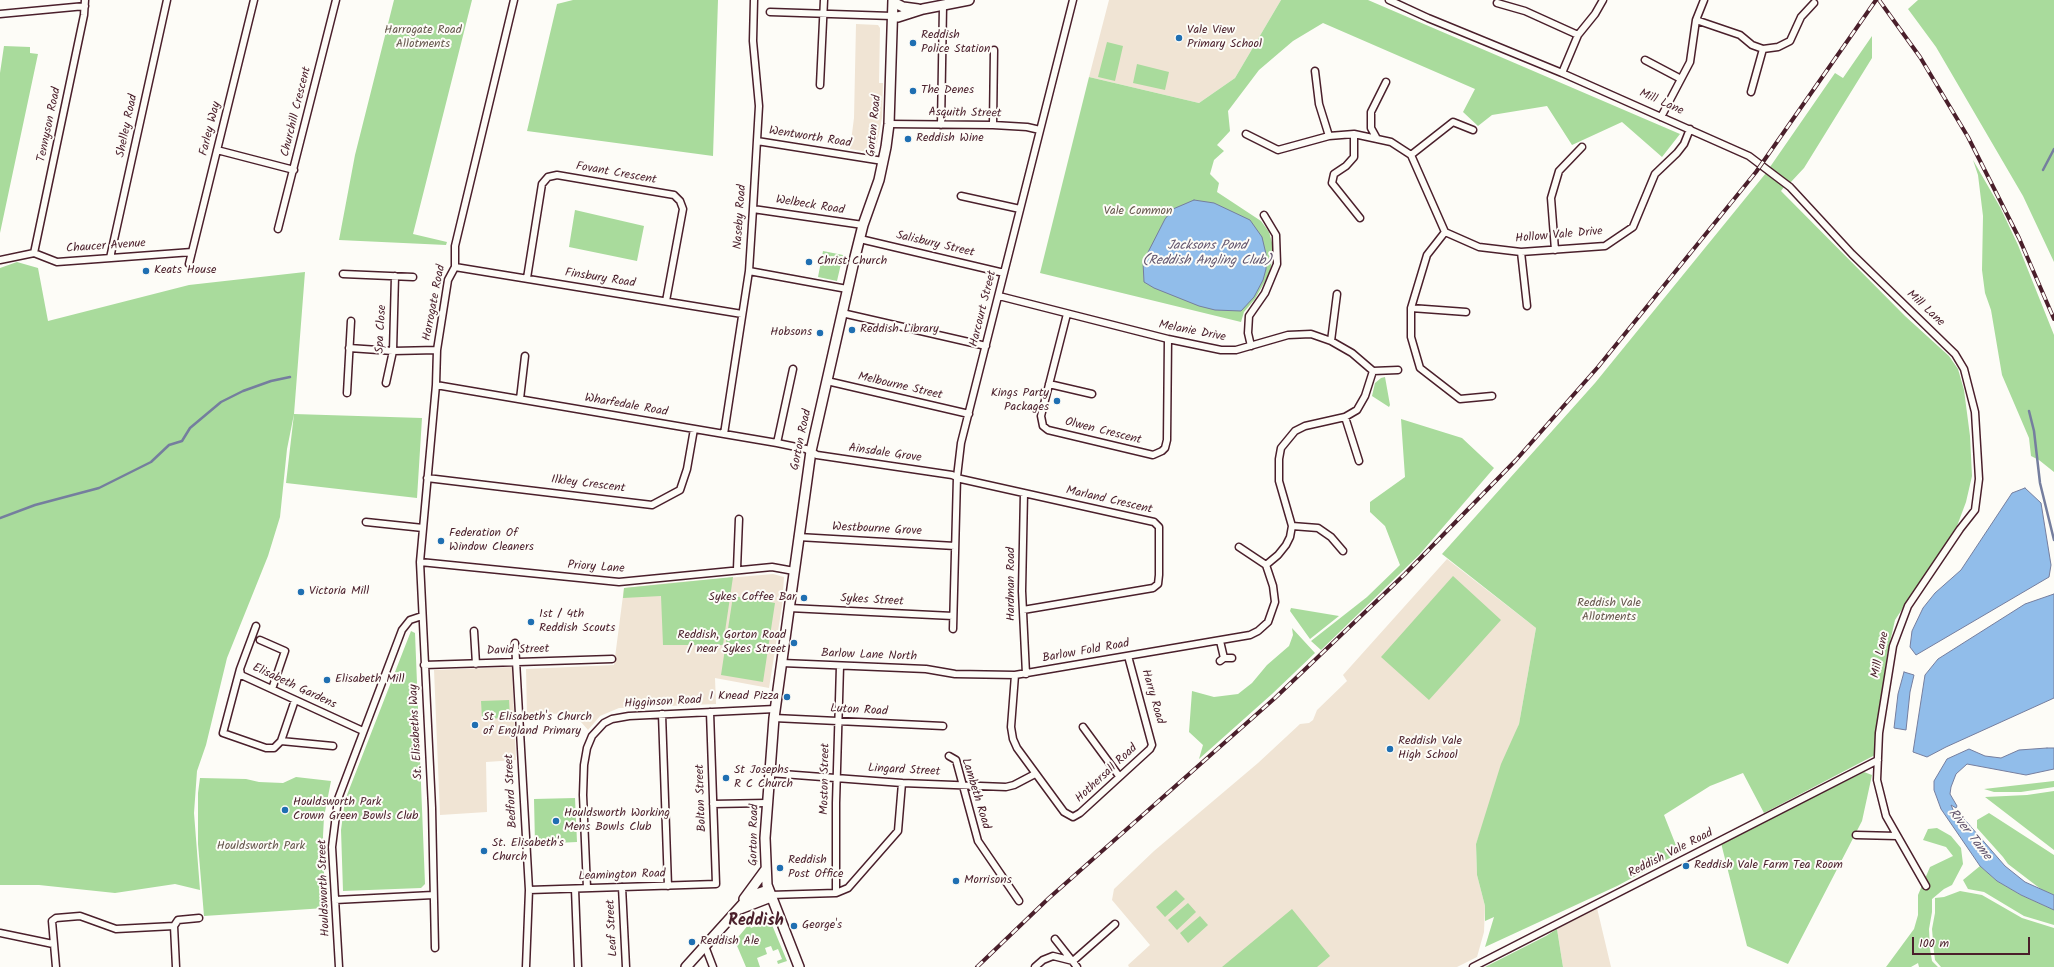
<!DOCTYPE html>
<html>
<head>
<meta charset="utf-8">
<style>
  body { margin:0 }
  #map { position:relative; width:2054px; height:967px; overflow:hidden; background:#fdfcf7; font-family:Kalam,sans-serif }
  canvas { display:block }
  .scale { position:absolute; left:1912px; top:937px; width:118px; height:18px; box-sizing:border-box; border:2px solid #4a1f2b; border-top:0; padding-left:5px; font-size:12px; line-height:14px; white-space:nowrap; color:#4a1f2b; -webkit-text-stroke:3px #fdfcf7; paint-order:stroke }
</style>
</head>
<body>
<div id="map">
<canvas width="2054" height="967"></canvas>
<div class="scale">100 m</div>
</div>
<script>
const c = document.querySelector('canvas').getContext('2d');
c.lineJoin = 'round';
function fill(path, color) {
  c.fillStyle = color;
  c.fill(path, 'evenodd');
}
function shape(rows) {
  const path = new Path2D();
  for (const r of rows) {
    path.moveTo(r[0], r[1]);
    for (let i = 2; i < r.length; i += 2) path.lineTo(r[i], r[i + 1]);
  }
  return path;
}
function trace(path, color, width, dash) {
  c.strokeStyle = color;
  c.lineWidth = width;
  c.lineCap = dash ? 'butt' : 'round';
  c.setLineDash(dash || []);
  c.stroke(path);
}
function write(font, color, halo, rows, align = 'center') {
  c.font = font + ' Kalam,sans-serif';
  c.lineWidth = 4;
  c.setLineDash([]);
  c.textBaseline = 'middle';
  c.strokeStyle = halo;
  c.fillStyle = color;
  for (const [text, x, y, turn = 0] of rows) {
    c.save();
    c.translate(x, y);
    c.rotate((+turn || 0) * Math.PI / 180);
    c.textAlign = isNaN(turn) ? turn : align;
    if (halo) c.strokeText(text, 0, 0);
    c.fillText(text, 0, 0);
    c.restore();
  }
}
fill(shape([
  [1109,0,1281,0,1235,78,1199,103,1089,77],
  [856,24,878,25,880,28,879,83,883,83,882,118,875,153,850,149,854,118],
  [1447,559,1536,628,1519,724,1476,844,1477,875,1485,906,1484,932,1477,957,1457,967,1129,967,1128,965,1150,945,1112,900,1114,889,1154,851,1258,763,1300,724,1309,723,1313,720,1317,710,1347,681,1343,675],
  [773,574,784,577,782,606,769,688,715,678,716,704,619,708,600,716,588,730,573,713,527,715,526,669,614,665,624,588,669,583],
  [512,667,516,760,486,762,487,812,440,815,434,670],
  [1597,908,1611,967,1563,967,1557,929]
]), '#f0e4d4');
fill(shape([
  [394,0,472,0,413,234,447,242,446,245,339,240,355,155],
  [573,0,718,0,713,156,527,131,557,4],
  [1281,0,1368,0,1680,134,1662,157,1622,122,1572,145,1547,106,1492,115,1478,126,1463,112,1475,89,1323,23,1293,41,1259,70,1228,111,1230,131,1217,145,1224,151,1214,160,1210,174,1219,183,1217,192,1261,221,1269,232,1273,246,1271,267,1268,276,1255,299,1244,312,1241,322,1040,273,1089,77,1199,103,1235,78],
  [1918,0,2054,0,2054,262,2023,196,1936,47,1908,9],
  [1872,36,1872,58,1804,168,1790,183,1770,167,1835,73,1843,78],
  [1107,42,1123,46,1115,81,1098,77],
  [4,46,30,47,30,53,38,54,0,233,0,73],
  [1137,64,1169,72,1165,90,1133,83],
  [1973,160,2000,207,2018,245,2054,335,2054,472,2039,460,2031,456,2029,438,2002,375,1991,310,1985,293,1982,270,1983,216,1978,175],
  [1766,173,1784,187,1781,191,1905,316,1949,356,1958,369,1964,390,1970,436,1972,476,1966,502,1957,526,1895,620,1887,655,1875,755,1764,813,1743,773,1710,786,1664,815,1679,853,1617,886,1485,947,1494,917,1485,921,1485,906,1477,875,1476,844,1501,764,1519,724,1536,628,1442,554,1595,383],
  [575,210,644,226,637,261,569,247],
  [823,251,843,255,837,281,818,277],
  [17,262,38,268,48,321,189,285,305,272,294,414,287,449,280,517,268,556,227,658,206,745,197,771,194,813,200,890,175,884,115,893,39,885,0,885,0,268],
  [1385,377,1390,405,1389,407,1372,396,1375,383,1381,378],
  [294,414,422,418,417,498,286,483],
  [1401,419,1462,438,1494,468,1419,555,1321,650,1311,641,1367,597,1400,565,1385,526,1370,512,1370,502,1405,477],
  [1453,576,1501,620,1429,700,1381,657],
  [733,577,723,645,663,645,661,596,623,598,624,588],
  [733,596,775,603,763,682,721,675],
  [1291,608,1339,616,1310,639,1290,611],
  [1292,628,1315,653,1272,694,1199,759,1203,745,1189,732,1192,691,1214,697,1238,694,1252,683,1267,665,1289,646,1293,635],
  [411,631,415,633,425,884,421,888,343,891,341,830,345,800],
  [509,700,510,718,482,719,481,701],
  [1864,772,1872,775,1862,821,1788,964,1747,946,1721,843],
  [296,777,331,781,324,817,323,836,325,908,204,916,198,844,198,793,200,778,246,779,259,782,283,783],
  [2054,781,2054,787,2021,792,1994,792,1984,789],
  [2054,791,2054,850,1985,797,2027,795],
  [575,798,577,842,535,844,534,799],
  [1989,813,2054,855,2054,895,2042,890,2008,864,2003,857,1977,828,1977,820],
  [1937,828,1951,836,1961,848,1963,864,1952,885,1944,889,1932,899,1932,912,1929,929,1930,949,1932,961,1938,967,1919,967,1918,963,1911,967,1886,967,1914,929,1918,915,1918,895,1930,867,1953,856,1946,847,1923,840,1928,829],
  [1980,866,1997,881,2021,895,2054,910,2054,925,2024,916,1984,892,1968,889,1963,880],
  [1176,890,1185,899,1165,917,1156,907],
  [1960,891,1982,895,2022,918,2054,928,2054,967,1941,967,1935,960,1934,952,1932,929,1935,913,1935,898,1944,897],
  [1188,903,1196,912,1177,930,1168,920],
  [1292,909,1330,956,1317,967,1222,967],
  [1200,916,1208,925,1188,943,1180,933],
  [770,920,787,961,778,964,777,961,782,959,778,949,773,951,771,946,765,948,767,954,757,958,760,967,746,967,735,941,749,924,751,928],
  [1557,929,1563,967,1485,967,1546,936]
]), '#a9db9c');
const water = shape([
  [1194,200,1214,203,1250,220,1262,237,1266,254,1266,269,1263,280,1254,297,1241,311,1215,310,1199,306,1154,288,1144,282,1143,262,1165,219,1173,209,1194,200],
  [2025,488,2041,503,2051,565,2049,577,1916,655,1910,647,1912,631,1923,608,1935,593,1961,570,2012,493,2025,488],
  [2054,594,2054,698,1946,747,1927,757,1913,752,1925,675,1938,659,2025,604,2054,594],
  [1904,672,1914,675,1910,692,1906,730,1894,728,1898,694,1904,672],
  [2047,748,2054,748,2054,769,2026,775,1967,764,1956,774,1951,787,1950,794,1957,806,1956,808,1951,805,1955,814,1960,819,1965,820,2005,866,2025,882,2054,895,2054,910,2021,895,1997,881,1980,866,1941,809,1934,790,1934,781,1947,759,1969,749,1985,756,2001,758,2019,750,2047,748]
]);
fill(water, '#91bdea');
trace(water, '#757e9e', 1);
trace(shape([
  [2043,170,2054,149],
  [2029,411,2034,431,2040,483,2054,540],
  [0,518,35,505,99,488,151,462,169,445,182,441,190,428,221,402,243,391,271,381,290,377]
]), '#757e9e', 2.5);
const street = shape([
  [1389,0,1428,18,1562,73,1749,156,1790,187,1852,254,1955,354,1964,369,1975,412,1979,479,1975,510,1960,529,1908,606,1893,646,1879,733,1877,780,1886,816,1926,886],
  [1497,3,1525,11,1578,35],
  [770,12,892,16],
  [0,14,85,6],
  [1696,20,1740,35,1752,45,1763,49,1778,47,1790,41,1801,17,1814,3],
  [1645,60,1681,79],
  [1315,71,1319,104,1329,136],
  [1562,73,1578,35,1595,14,1603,0],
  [820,85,824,0],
  [1751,92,1763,49],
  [1661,117,1690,62,1696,20,1704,0],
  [889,124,993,125,1027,127,1040,130],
  [941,125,943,6],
  [993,125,994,50],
  [1246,134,1278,150,1329,136,1354,134,1391,142,1411,155,1445,232,1479,247,1521,252,1605,246,1633,227,1655,174,1677,153,1684,144,1690,129],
  [1354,134,1354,157,1346,166,1334,174,1332,183,1360,218],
  [1376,137,1371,128,1371,112,1386,82],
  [757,141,883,161],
  [217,150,294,170],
  [1411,155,1453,122,1473,130],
  [961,196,1020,209],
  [753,209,863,225],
  [278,229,336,0],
  [1445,232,1427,255,1411,308,1411,337,1420,368,1460,399,1492,396],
  [860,239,1004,273],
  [1555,250,1551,198,1559,171,1582,147],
  [1521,252,1527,306],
  [34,253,84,15,85,0],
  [110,258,167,0],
  [0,260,34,253,57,262,192,252],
  [189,264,254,0],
  [455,267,742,314],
  [749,271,847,289],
  [343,274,413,277],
  [527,278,542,184,548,177,557,175,674,195,680,201,683,209,666,301],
  [999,296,1168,339,1221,350,1236,350,1288,335,1311,334,1331,341,1352,353,1373,371,1398,370],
  [1411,308,1466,312],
  [842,313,986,346],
  [1067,314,1041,416,1043,426,1048,430,1153,455,1162,451,1165,448,1167,440,1168,339],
  [1331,341,1337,294],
  [1251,346,1248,333,1249,316,1265,293,1277,264,1276,235,1264,215],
  [349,348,393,351,437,350],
  [827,381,969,414],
  [386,383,393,351,395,276],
  [1049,384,1092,394],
  [436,385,777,443,806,449,817,455,952,475,961,479,1154,522,1159,527,1159,575,1158,584,1153,588,1023,610],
  [347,393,351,321],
  [520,399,525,356],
  [1345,417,1359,461],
  [724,434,749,271,753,209,759,106,753,41,754,0],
  [777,443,793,369],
  [427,478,652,505,680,490,687,469,694,429],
  [1024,493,1022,591,1026,674],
  [366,522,423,528],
  [1292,526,1318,528,1331,537,1343,551],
  [798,537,955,546],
  [420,562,619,582,772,567,794,571],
  [1266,565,1278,555,1286,545,1290,537,1292,526,1279,481,1279,459,1281,448,1295,431,1305,426,1345,417,1357,410,1365,396,1373,371],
  [737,569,739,519],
  [789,608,953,616],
  [256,626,240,669,241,675,363,731],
  [953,629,957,477,961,443,1073,0],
  [474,631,476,664],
  [260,640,285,651,272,689],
  [1220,641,1224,658],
  [515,643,529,890,526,967],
  [1220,661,1224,658,1232,658],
  [782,663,926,669,955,674,1015,675,1250,635,1258,631,1268,622,1275,602,1273,586,1266,565,1239,547],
  [424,665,612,659],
  [240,669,223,733,266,748,274,748,281,741,295,700],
  [1015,675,1011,727,1013,739,1017,748,1064,812,1073,817,1080,813,1150,749,1152,745,1128,656],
  [662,714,668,886],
  [774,718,943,726],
  [1083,727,1119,776],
  [281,741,333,746],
  [949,756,956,760,978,841,1019,901],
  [769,773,902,783,1006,787,1014,785,1035,774],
  [713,804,767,803],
  [1856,835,1897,836],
  [622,887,626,967],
  [587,888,583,795,584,765,587,748,592,736,604,723,612,719,629,716,775,709],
  [575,889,578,967],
  [529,890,716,884,710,712],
  [836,893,836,803,840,666],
  [770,895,836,893,848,888,898,831,902,783],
  [335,900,433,895],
  [174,926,178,920,199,918],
  [0,933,53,944],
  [1055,939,1077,967],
  [705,946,713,967],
  [435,948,432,808,420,562,436,385,437,350,448,280,455,267,455,246,514,0],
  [56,967,52,921,56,918,80,916,116,929,174,926,176,967],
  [339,967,332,847,338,799,402,630,410,620,422,616],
  [1035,967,1043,960,1053,956,1073,961,1115,924],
  [1473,967,1878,760]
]);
const secondary = shape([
  [893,2,903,7,918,9],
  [892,16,898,17,923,9,969,0],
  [744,899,766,869],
  [740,909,771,897],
  [686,967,750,896,768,890],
  [799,967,767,885,765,838,774,718,811,451,854,261,863,225,879,180,886,147,889,124,893,0]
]);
trace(street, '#4a1f2b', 9);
trace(secondary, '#4a1f2b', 12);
trace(street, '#fdfcf7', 6);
trace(secondary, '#fdfcf7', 9);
const rail = shape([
  [1879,0,1920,57,1968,137,2019,238,2054,319],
  [977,967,1049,898,1275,698,1405,574,1516,460,1598,367,1756,172,1876,0]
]);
trace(rail, '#4a1f2b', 4);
trace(rail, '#fdfcf7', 2.5, [8]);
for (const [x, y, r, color] of [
  [1179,38,4,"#1f6fb2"],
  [913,43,4,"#1f6fb2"],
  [913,91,4,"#1f6fb2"],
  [908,139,4,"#1f6fb2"],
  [809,262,4,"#1f6fb2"],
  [146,271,4,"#1f6fb2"],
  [852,330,4,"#1f6fb2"],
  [820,333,4,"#1f6fb2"],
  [1057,401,4,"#1f6fb2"],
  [441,541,4,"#1f6fb2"],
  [301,592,4,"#1f6fb2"],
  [804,598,4,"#1f6fb2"],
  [531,622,4,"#1f6fb2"],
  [794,643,4,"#1f6fb2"],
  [327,680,4,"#1f6fb2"],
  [787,697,4,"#1f6fb2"],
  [475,725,4,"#1f6fb2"],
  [1390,749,4,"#1f6fb2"],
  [726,778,4,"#1f6fb2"],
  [285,810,4,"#1f6fb2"],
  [556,821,4,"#1f6fb2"],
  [484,851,4,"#1f6fb2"],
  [1686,866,4,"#1f6fb2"],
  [780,868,4,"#1f6fb2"],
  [956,881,4,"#1f6fb2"],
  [794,926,4,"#1f6fb2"],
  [692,942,4,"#1f6fb2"]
]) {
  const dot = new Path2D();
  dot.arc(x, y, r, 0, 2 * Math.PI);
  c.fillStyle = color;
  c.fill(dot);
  trace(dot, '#fdfcf7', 1.5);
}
write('12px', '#66574d', '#fdfcf7', [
  ["Harrogate Road",423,31],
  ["Allotments",423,45],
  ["Vale Common",1138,212],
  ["Reddish Vale",1609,604],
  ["Allotments",1609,618],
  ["Houldsworth Park",261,847]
]);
write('12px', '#4a1f2b', '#fdfcf7', [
  ["Vale View",1187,31],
  ["Primary School",1187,45],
  ["Reddish",921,36],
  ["Police Station",921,50],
  ["The Denes",921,91],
  ["Reddish Wine",916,139],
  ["Christ Church",817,262],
  ["Keats House",154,271],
  ["Reddish Library",860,330],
  ["Hobsons",812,333,"right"],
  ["Kings Party",1049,394,"right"],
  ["Packages",1049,408,"right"],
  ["Federation Of",449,534],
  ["Window Cleaners",449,548],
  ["Victoria Mill",309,592],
  ["Sykes Coffee Bar",796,598,"right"],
  ["1st / 4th",539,615],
  ["Reddish Scouts",539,629],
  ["Reddish, Gorton Road",786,636,"right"],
  ["/ near Sykes Street",786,650,"right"],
  ["Elisabeth Mill",335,680],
  ["I Knead Pizza",779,697,"right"],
  ["St Elisabeth's Church",483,718],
  ["of England Primary",483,732],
  ["Reddish Vale",1398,742],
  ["High School",1398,756],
  ["St Josephs",734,771],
  ["R C Church",734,785],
  ["Houldsworth Park",293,803],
  ["Crown Green Bowls Club",293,817],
  ["Houldsworth Working",564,814],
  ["Mens Bowls Club",564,828],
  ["St. Elisabeth's",492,844],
  ["Church",492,858],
  ["Reddish",788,861],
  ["Post Office",788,875],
  ["Reddish Vale Farm Tea Room",1694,866],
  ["Morrisons",964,881],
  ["George's",802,926],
  ["Reddish Ale",700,942]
], 'left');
write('12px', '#4a1f2b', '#fdfcf7', [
  ["Mill Lane",1661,103,24],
  ["Churchill Crescent",297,112,-76],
  ["Asquith Street",965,114,1],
  ["Tennyson Road",50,125,-78],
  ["Shelley Road",128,126,-78],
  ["Gorton Road",875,126,-84],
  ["Farley Way",211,129,-76],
  ["Wentworth Road",810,138,9],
  ["Fovant Crescent",616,174,10],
  ["Welbeck Road",810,206,9],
  ["Naseby Road",741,217,-86],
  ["Hollow Vale Drive",1559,236,-5],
  ["Salisbury Street",935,245,13],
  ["Chaucer Avenue",106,247,-4],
  ["Finsbury Road",600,279,9],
  ["Harrogate Road",435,303,-79],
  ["Harcourt Street",984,309,-76],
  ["Mill Lane",1925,309,43],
  ["Spa Close",382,329,-87],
  ["Melanie Drive",1192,332,11],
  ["Melbourne Street",900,387,13],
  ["Wharfedale Road",626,406,10],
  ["Olwen Crescent",1103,432,14],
  ["Gorton Road",802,440,-78],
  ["Ainsdale Grove",885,454,8],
  ["Ilkley Crescent",588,485,7],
  ["Marland Crescent",1109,501,13],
  ["Westbourne Grove",877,530,3],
  ["Priory Lane",596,568,4],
  ["Hardman Road",1012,584,-90],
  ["Sykes Street",872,601,3],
  ["David Street",518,651,-2],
  ["Barlow Fold Road",1086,652,-10],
  ["Mill Lane",1881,655,-78],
  ["Barlow Lane North",869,656,2],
  ["Elisabeth Gardens",294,687,25],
  ["Harry Road",1152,697,74],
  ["Higginson Road",663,703,-3],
  ["Luton Road",859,711,3],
  ["St. Elisabeths Way",417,732,-93],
  ["Lingard Street",904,771,3],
  ["Hothersall Road",1107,774,-43],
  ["Moston Street",826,779,-89],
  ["Bedford Street",512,791,-93],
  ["Lambeth Road",975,794,73],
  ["Bolton Street",702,798,-92],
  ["Gorton Road",755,835,-89],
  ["Reddish Vale Road",1671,854,-27],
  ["Leamington Road",622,876,-2],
  ["Houldsworth Street",325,888,-92],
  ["Leaf Street",613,928,-93]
]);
write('italic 13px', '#63566e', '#fdfcf7', [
  ["Jacksons Pond",1207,247],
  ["(Reddish Angling Club)",1207,262],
  ["River Tame",1969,835,52]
]);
write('bold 16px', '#4a1f2b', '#fdfcf7', [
  ["Reddish",756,922]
]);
</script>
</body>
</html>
